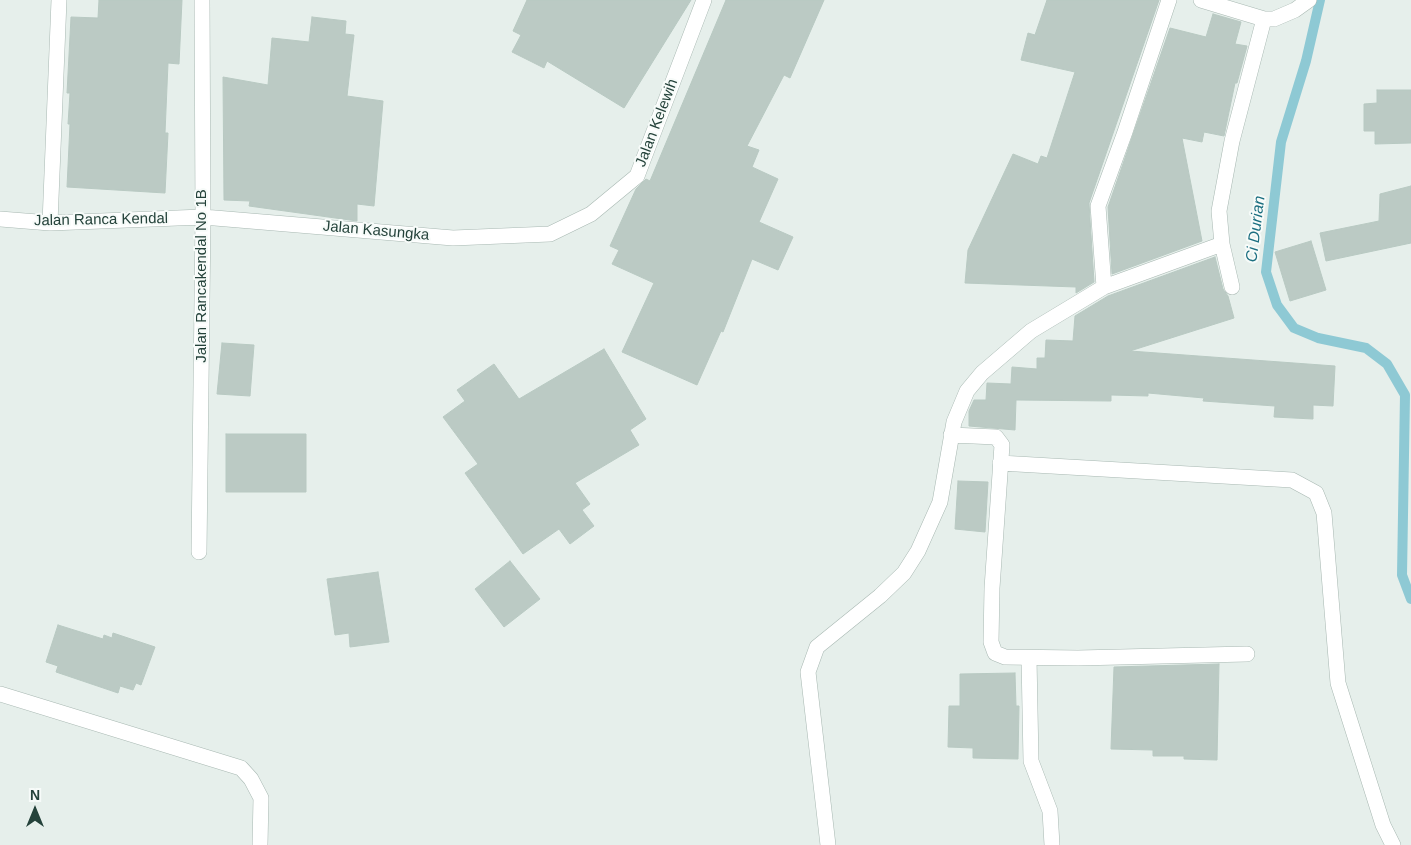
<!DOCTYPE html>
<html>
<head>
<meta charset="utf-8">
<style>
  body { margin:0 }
  #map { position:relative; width:1411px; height:845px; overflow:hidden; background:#e6efeb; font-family:Arial,sans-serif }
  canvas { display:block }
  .north { position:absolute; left:10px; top:785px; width:50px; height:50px; -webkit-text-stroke:4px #f7fbf9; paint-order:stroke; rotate:0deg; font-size:14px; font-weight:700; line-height:20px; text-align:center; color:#24423a }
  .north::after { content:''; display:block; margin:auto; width:18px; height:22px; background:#24423a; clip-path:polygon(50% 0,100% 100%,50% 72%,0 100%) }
</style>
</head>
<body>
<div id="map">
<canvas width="1411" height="845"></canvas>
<div class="north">N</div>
</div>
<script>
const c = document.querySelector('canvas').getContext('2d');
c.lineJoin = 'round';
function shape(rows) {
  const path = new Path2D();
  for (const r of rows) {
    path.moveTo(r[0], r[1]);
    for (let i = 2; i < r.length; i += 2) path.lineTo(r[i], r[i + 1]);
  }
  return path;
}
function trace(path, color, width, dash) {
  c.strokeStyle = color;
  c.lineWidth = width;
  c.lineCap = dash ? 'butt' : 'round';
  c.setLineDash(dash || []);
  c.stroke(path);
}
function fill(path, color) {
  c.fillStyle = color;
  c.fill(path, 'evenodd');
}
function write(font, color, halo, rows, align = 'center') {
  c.font = font + ' Arial,sans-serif';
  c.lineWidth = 4;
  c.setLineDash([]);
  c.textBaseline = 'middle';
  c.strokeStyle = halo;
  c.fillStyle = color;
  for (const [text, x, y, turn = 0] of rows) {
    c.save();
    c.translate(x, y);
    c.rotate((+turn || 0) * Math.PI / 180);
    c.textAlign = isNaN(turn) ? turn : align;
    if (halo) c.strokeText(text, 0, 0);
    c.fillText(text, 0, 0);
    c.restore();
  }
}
trace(shape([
  [1320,0,1306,61,1281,142,1266,272,1277,305,1294,328,1318,338,1366,348,1387,364,1405,395,1402,575,1411,599]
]), '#8ec9d4', 10);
const building = shape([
  [99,0,182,0,179,64,168,63,165,133,168,133,165,193,67,187,70,124,68,124,70,93,67,93,71,17,98,18,99,0],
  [527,0,691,0,624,108,547,61,544,68,512,52,521,35,513,31,527,0],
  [726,0,824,0,790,78,784,75,747,146,759,150,752,167,778,179,759,222,793,237,778,270,752,259,723,332,721,331,697,385,622,352,654,283,612,264,619,250,610,246,636,189,646,179,650,181,726,0],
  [1047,0,1159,0,1089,203,1094,282,1076,293,1076,287,965,283,968,250,1013,154,1038,164,1041,156,1047,158,1075,72,1021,60,1028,33,1035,35,1047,0],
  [1213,14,1241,22,1235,44,1247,46,1237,83,1235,83,1224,136,1204,132,1202,142,1182,138,1202,241,1112,274,1108,207,1170,28,1206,37,1213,14],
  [312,17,346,21,345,34,354,35,347,96,383,101,374,206,357,204,357,221,249,206,250,201,224,200,223,77,268,85,272,38,309,42,312,17],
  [1377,90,1411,90,1411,143,1375,144,1375,131,1364,131,1364,104,1377,103,1377,90],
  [1411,186,1411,243,1326,261,1320,233,1379,221,1380,194,1411,186],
  [1311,241,1326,290,1290,301,1275,252,1311,241],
  [1215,257,1223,289,1228,296,1234,318,1130,351,1335,366,1333,406,1313,405,1313,419,1274,417,1275,406,1203,401,1204,398,1148,393,1148,396,1111,395,1111,401,1016,400,1015,430,969,426,969,411,974,400,986,400,987,383,1011,384,1012,367,1037,369,1037,358,1045,358,1046,340,1073,341,1075,316,1108,296,1215,257],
  [222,343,254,345,250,396,217,394,222,343],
  [604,349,646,419,630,430,639,445,575,483,590,504,582,510,594,526,570,544,559,529,523,554,465,473,478,464,443,417,465,401,457,390,494,364,519,399,604,349],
  [226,434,306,434,306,492,226,492,226,434],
  [958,481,988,482,985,532,955,529,958,481],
  [510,561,540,599,504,627,475,589,510,561],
  [378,572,389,642,350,647,349,633,335,635,327,579,378,572],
  [58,625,103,639,104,635,112,638,113,633,155,647,141,685,136,683,133,690,120,686,118,693,56,672,58,666,46,662,58,625],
  [1219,664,1217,760,1184,759,1184,756,1153,756,1153,750,1111,749,1114,667,1219,664],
  [1015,673,1016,706,1019,706,1018,759,973,758,973,748,948,747,949,706,960,706,960,674,1015,673]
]);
fill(building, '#bbcac4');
trace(building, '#b8c9c2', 1);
const minor = shape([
  [1201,0,1264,19,1274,19,1295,10,1309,0],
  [0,219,50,223,203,217,453,238,550,234,591,214,637,176,704,0],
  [50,223,59,0],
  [1104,287,1098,206,1125,132,1169,0],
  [1232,287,1222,244,1219,211,1232,141,1264,19],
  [951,435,996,437,1002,445,992,588,991,642,995,653,1005,657,1078,658,1247,654],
  [1000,463,1292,480,1316,493,1324,513,1338,683,1383,825,1393,845],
  [199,552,203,217,202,0],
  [1029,658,1031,761,1050,811,1052,845],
  [0,694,241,768,251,779,261,798,260,845],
  [828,845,808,672,817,647,880,596,904,573,918,551,940,502,954,422,967,391,982,373,1031,331,1104,287,1222,244]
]);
trace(minor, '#a8b8b2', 16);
trace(minor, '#fff', 15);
write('15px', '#24423a', '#f7fbf9', [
  ["Jalan Kelewih",657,123,-69],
  ["Jalan Ranca Kendal",101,220,-1],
  ["Jalan Kasungka",376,231,5],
  ["Jalan Rancakendal No 1B",202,276,-90]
]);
write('italic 16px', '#1c6f80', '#f7fbf9', [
  ["Ci Durian",1256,229,-83]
]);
</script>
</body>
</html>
